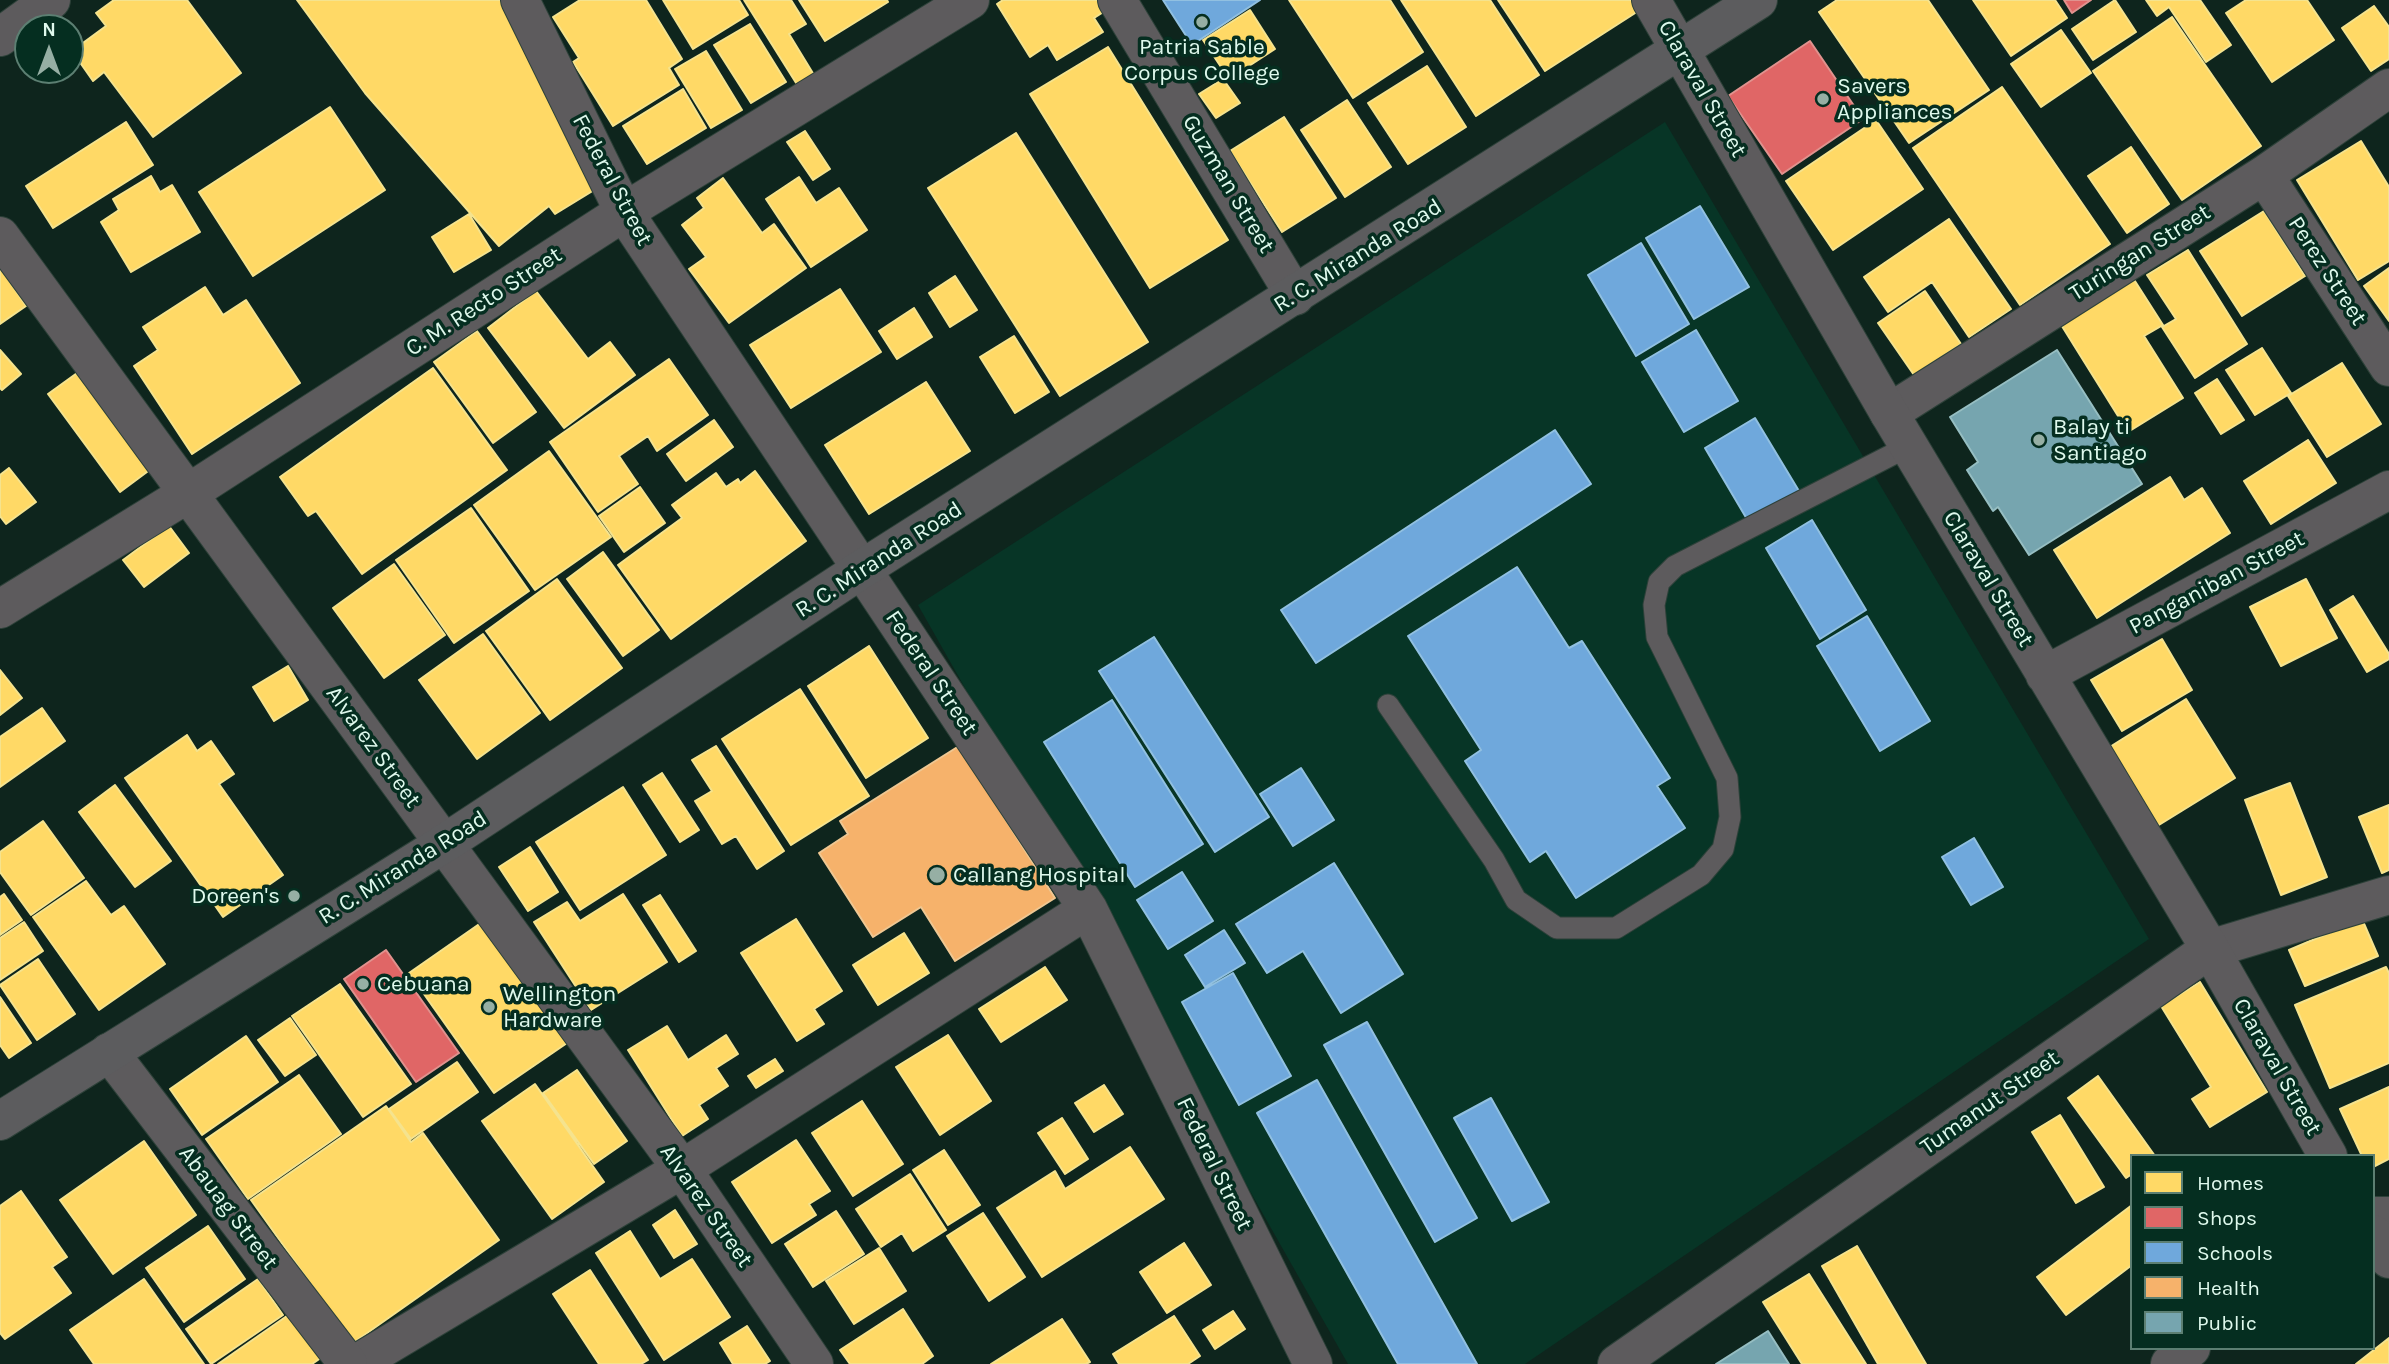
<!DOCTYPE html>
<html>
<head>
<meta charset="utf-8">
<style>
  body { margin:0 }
  #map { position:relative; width:2389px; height:1364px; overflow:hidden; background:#0e251d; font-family:Karla,sans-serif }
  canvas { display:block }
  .legend { position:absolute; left:2130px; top:1154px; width:245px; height:196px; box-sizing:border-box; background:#052e20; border:2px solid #5c7f72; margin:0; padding:9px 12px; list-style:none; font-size:21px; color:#dff9ed }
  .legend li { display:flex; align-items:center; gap:14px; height:35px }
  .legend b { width:35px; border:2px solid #5c7f72 }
  .north { position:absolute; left:14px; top:14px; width:70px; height:70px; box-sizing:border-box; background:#052e20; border:2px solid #5c7f72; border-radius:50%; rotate:0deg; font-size:19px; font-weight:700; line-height:28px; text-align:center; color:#dff9ed }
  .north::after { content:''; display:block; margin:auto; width:24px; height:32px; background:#96afa4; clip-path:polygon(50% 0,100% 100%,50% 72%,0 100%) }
</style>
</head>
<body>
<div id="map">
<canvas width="2389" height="1364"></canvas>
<ul class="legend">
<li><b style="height:19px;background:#ffd966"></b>Homes</li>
<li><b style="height:19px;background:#e06666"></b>Shops</li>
<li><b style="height:19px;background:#6fa8dc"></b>Schools</li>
<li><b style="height:19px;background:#f6b26b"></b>Health</li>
<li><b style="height:19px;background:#76a5af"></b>Public</li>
</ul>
<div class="north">N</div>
</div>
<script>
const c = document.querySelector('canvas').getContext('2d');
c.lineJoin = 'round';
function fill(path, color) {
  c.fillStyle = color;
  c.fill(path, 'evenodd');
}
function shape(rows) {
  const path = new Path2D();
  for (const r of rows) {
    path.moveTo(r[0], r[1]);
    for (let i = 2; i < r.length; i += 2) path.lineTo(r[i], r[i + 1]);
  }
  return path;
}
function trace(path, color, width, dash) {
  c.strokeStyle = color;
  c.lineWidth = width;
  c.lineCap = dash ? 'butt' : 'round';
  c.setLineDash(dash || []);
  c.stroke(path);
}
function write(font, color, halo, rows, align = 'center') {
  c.font = font + ' Karla,sans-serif';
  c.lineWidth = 7;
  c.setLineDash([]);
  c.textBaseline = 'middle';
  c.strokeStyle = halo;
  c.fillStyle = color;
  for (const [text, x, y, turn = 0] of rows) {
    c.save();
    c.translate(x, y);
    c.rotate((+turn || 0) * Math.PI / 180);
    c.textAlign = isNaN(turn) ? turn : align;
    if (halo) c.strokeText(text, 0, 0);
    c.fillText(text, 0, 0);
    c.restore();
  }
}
fill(shape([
  [1665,122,2149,939,1525,1364,1348,1364,918,605]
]), '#073526');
const homes = shape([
  [114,0,187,0,241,73,153,137,104,72,93,81,72,51,106,26,96,13,114,0],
  [297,0,510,0,604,184,555,214,549,206,499,246,365,93,297,0],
  [580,0,646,0,682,59,669,68,679,85,613,126,573,62,579,58,553,17,580,0],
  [663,0,739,0,748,15,693,49,663,0],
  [744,0,791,0,806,24,789,34,814,75,798,86,744,0],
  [799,0,887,0,888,2,825,41,799,0],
  [1003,0,1113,0,1116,4,1094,18,1103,32,1057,60,1048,45,1030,57,997,4,1003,0],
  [1289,0,1390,0,1423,52,1353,98,1289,0],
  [1401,0,1490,0,1539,75,1476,116,1401,0],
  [1498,0,1638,0,1643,8,1545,71,1498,0],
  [1837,0,1928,0,1989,90,1909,143,1819,12,1837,0],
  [1973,0,2055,0,2067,18,2011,56,1973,0],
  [2115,0,2136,32,2093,60,2072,29,2115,0],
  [2146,0,2200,0,2231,45,2206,62,2169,7,2157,16,2146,0],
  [2246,0,2307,0,2334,40,2272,82,2226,13,2246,0],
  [2374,6,2389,27,2389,59,2371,71,2342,28,2374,6],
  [1250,10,1275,49,1229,79,1203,40,1250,10],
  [2172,17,2261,146,2182,200,2093,71,2172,17],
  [750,24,786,82,751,103,714,45,750,24],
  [2061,30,2091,73,2041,107,2011,64,2061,30],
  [1108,47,1228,240,1150,288,1030,94,1108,47],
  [706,51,742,110,711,128,675,69,706,51],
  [1427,66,1466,127,1408,164,1368,103,1427,66],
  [1223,79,1240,103,1216,118,1199,94,1223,79],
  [2002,87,2110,244,2020,305,1913,148,2002,87],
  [683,89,706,128,647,164,623,126,683,89],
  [1347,100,1391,167,1345,197,1301,130,1347,100],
  [330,107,385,190,253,276,199,192,330,107],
  [1284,117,1336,198,1282,232,1230,151,1284,117],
  [1876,120,1923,189,1833,250,1786,181,1876,120],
  [126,122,153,165,53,228,26,186,126,122],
  [805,131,830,169,813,180,787,142,805,131],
  [1016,133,1148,342,1060,396,928,188,1016,133],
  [2361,141,2389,187,2389,261,2358,280,2297,180,2361,141],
  [2131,147,2169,204,2127,233,2088,176,2131,147],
  [151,176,160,192,172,185,200,232,131,272,101,222,119,210,113,199,151,176],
  [799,177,816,203,839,188,867,230,811,267,766,199,799,177],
  [723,178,762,233,774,224,806,268,729,323,689,269,706,257,682,225,704,208,697,198,723,178],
  [2264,211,2305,276,2242,316,2200,251,2264,211],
  [469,214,491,250,454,272,432,237,469,214],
  [1949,219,2011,309,1969,337,1932,282,1888,312,1864,277,1949,219],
  [2188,250,2247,344,2195,378,2162,327,2176,319,2147,275,2188,250],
  [0,267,26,306,0,324,0,267],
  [2389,268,2389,321,2364,286,2389,268],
  [955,276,977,310,950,327,929,293,955,276],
  [2133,278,2163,325,2144,336,2183,398,2128,432,2060,323,2133,278],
  [205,287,223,315,246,300,300,383,192,454,134,366,158,350,143,327,205,287],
  [840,289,881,352,791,408,750,345,840,289],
  [536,291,588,359,610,342,635,375,564,428,488,328,536,291],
  [1925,291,1961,344,1914,375,1878,323,1925,291],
  [914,308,932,337,897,359,879,331,914,308],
  [477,331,536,412,493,443,434,362,477,331],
  [1014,336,1049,392,1015,413,980,357,1014,336],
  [2262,348,2291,393,2255,415,2226,370,2262,348],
  [0,350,21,374,2,390,0,388,0,350],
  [669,359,708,415,657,451,648,436,619,456,638,484,598,512,550,442,669,359],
  [2342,363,2381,424,2327,457,2288,396,2342,363],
  [84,368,155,466,120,492,48,394,84,368],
  [433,368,507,470,362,574,316,511,308,516,280,477,433,368],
  [2217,379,2244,420,2221,434,2195,393,2217,379],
  [926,382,970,451,869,514,825,445,926,382],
  [714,420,733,447,686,481,667,454,714,420],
  [2308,440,2336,483,2271,524,2244,481,2308,440],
  [549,451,611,537,535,590,474,505,549,451],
  [9,468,36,502,6,524,0,516,0,475,9,468],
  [755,471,806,541,671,639,618,565,682,518,672,505,716,473,726,487,738,479,740,483,755,471],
  [2170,477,2184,500,2202,488,2230,533,2097,618,2054,550,2170,477],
  [640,487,665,523,624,552,599,516,640,487],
  [471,508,529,591,454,643,396,560,471,508],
  [169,526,189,553,144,587,123,560,169,526],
  [603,552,659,630,623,656,567,579,603,552],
  [394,564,445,635,384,678,333,608,394,564],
  [557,579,622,668,550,720,486,631,557,579],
  [2306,579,2337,638,2281,666,2250,607,2306,579],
  [2353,596,2389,654,2389,659,2367,672,2330,610,2353,596],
  [483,634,540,713,477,759,419,680,483,634],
  [2162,639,2192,690,2122,731,2091,680,2162,639],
  [869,646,928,738,866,778,808,686,869,646],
  [288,666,308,700,274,721,253,687,288,666],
  [0,670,22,698,0,715,0,670],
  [800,689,869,796,791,845,722,739,800,689],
  [2186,699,2235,778,2154,828,2105,750,2186,699],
  [42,708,65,741,0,787,0,737,42,708],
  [187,735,197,751,211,741,234,774,219,784,283,875,223,917,125,778,187,735],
  [716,746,784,851,757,869,736,836,722,844,695,801,712,791,692,760,716,746],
  [662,773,699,830,680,842,643,785,662,773],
  [2290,783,2327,877,2281,895,2245,800,2290,783],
  [115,785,171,861,135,887,79,812,115,785],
  [623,787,666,855,580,910,536,842,623,787],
  [2389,805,2389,870,2382,873,2359,817,2389,805],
  [43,821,84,878,31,915,0,872,0,852,43,821],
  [530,847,558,892,528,911,499,867,530,847],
  [86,881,111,915,124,906,165,964,99,1010,33,917,86,881],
  [4,894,22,920,0,935,0,897,4,894],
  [623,894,667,962,591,1010,534,922,567,902,580,921,623,894],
  [660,895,696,951,679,962,643,905,660,895],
  [796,919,842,991,814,1009,824,1024,797,1041,741,953,796,919],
  [2362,919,2378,956,2305,986,2289,950,2362,919],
  [485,920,570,1041,494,1093,409,973,485,920],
  [24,922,43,951,0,980,0,938,24,922],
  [904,933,929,973,878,1005,853,965,904,933],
  [38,959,75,1014,37,1040,0,985,38,959],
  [1045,967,1067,1000,1001,1042,979,1009,1045,967],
  [2386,967,2389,973,2389,1063,2330,1088,2295,1005,2386,967],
  [2200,982,2267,1092,2210,1127,2192,1099,2211,1087,2161,1006,2200,982],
  [340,984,411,1084,363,1117,292,1016,340,984],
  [0,997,31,1043,9,1058,0,1045,0,997],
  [290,1018,316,1055,285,1076,258,1040,290,1018],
  [667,1026,688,1060,726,1035,738,1054,716,1068,728,1086,699,1105,708,1119,682,1136,628,1050,667,1026],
  [948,1035,991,1101,940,1135,896,1067,948,1035],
  [246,1036,278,1082,202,1135,170,1089,246,1036],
  [775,1059,783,1071,756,1088,748,1076,775,1059],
  [457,1062,478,1092,411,1139,389,1109,457,1062],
  [577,1070,627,1141,594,1164,543,1093,577,1070],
  [299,1075,341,1134,248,1199,206,1139,299,1075],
  [2098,1076,2155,1156,2132,1156,2132,1174,2126,1178,2068,1098,2098,1076],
  [535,1084,604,1182,552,1219,482,1121,535,1084],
  [1104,1085,1123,1114,1094,1132,1075,1103,1104,1085],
  [2389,1087,2389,1159,2373,1167,2373,1156,2362,1156,2340,1109,2389,1087],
  [862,1101,903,1164,853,1196,812,1133,862,1101],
  [386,1106,411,1142,423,1133,499,1240,353,1343,251,1200,386,1106],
  [2060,1115,2104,1187,2076,1203,2032,1132,2060,1115],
  [1062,1118,1088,1159,1065,1174,1038,1133,1062,1118],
  [796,1140,830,1191,809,1204,816,1215,772,1243,732,1182,796,1140],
  [144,1141,196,1215,113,1274,60,1200,144,1141],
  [1130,1147,1164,1199,1042,1277,997,1208,1055,1171,1065,1189,1130,1147],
  [944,1150,980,1205,948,1225,913,1170,944,1150],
  [910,1174,946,1230,913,1251,902,1233,881,1247,856,1209,910,1174],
  [21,1191,67,1257,52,1267,71,1293,5,1339,0,1333,0,1206,21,1191],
  [2132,1205,2132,1265,2066,1315,2037,1277,2132,1205],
  [675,1210,697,1244,674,1258,653,1225,675,1210],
  [836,1211,864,1254,813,1287,785,1244,836,1211],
  [983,1213,1025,1277,989,1301,947,1236,983,1213],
  [208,1226,245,1279,184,1322,146,1268,208,1226],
  [630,1231,660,1279,692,1259,730,1317,664,1360,596,1253,630,1231],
  [1184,1243,1211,1285,1167,1313,1140,1272,1184,1243],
  [1857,1246,1926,1364,1878,1364,1822,1266,1857,1246],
  [879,1248,906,1291,854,1324,826,1281,879,1248],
  [590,1270,648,1360,641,1364,599,1364,553,1294,590,1270],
  [1809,1274,1866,1364,1802,1364,1763,1302,1809,1274],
  [144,1279,204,1364,94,1364,70,1330,144,1279],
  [258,1279,283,1315,211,1364,186,1329,258,1279],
  [903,1309,933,1356,922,1364,850,1364,840,1350,903,1309],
  [294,1311,325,1355,312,1364,218,1364,294,1311],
  [1233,1311,1245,1329,1215,1349,1203,1330,1233,1311],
  [1174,1316,1200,1356,1188,1364,1119,1364,1113,1354,1174,1316],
  [1062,1319,1090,1362,1086,1364,991,1364,1062,1319],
  [747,1326,770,1361,765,1364,733,1364,720,1343,747,1326],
  [2389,1338,2389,1364,2356,1364,2389,1338]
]);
fill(homes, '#ffd966');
trace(homes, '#f5e38e', 2);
const shops = shape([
  [2064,0,2091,0,2072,13,2064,0],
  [1810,41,1863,119,1782,174,1728,96,1810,41],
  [386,950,459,1053,416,1082,344,979,386,950]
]);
fill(shops, '#e06666');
trace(shops, '#e0928e', 2);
const schools = shape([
  [1163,0,1260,0,1192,45,1163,0],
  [1700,206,1749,287,1694,319,1646,238,1700,206],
  [1641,243,1689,324,1636,356,1588,275,1641,243],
  [1696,330,1738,401,1684,432,1642,362,1696,330],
  [1755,418,1802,496,1751,526,1705,448,1755,418],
  [1555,430,1591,484,1316,663,1281,610,1555,430],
  [1812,520,1866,610,1820,639,1766,548,1812,520],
  [1517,567,1569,648,1582,641,1670,778,1657,786,1685,828,1576,898,1546,851,1530,862,1465,761,1481,750,1408,636,1517,567],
  [1867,616,1930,721,1880,751,1817,646,1867,616],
  [1154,637,1269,817,1215,852,1099,671,1154,637],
  [1112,700,1203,844,1135,887,1044,742,1112,700],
  [1301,768,1334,820,1293,846,1260,794,1301,768],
  [1974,838,2003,887,1971,905,1942,857,1974,838],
  [1334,863,1403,974,1341,1013,1303,951,1267,973,1236,924,1334,863],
  [1182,872,1213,921,1168,949,1137,900,1182,872],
  [1224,930,1245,963,1205,987,1185,955,1224,930],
  [1233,973,1291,1076,1239,1105,1182,1002,1233,973],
  [1367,1022,1477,1218,1435,1242,1324,1045,1367,1022],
  [1317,1080,1477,1364,1398,1364,1257,1113,1317,1080],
  [1491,1098,1549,1202,1512,1221,1454,1118,1491,1098]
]);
fill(schools, '#6fa8dc');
trace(schools, '#91c0e1', 2);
const health = shape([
  [959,746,1055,898,955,961,921,907,873,937,819,853,848,834,840,821,959,746]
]);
fill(health, '#f6b26b');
trace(health, '#efc792', 2);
const public = shape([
  [2057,350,2142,484,2029,555,1998,507,1993,511,1967,470,1978,462,1950,417,2057,350],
  [1768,1331,1789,1364,1716,1364,1768,1331]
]);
fill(public, '#76a5af');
trace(public, '#96bec2', 2);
const service = shape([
  [1388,705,1494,860,1516,900,1557,928,1616,928,1701,875,1723,849,1730,817,1727,778,1657,637,1654,605,1659,582,1675,566,1909,446]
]);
const minor = shape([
  [520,0,624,212,1088,909,1313,1364],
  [2264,175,2389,367],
  [0,236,682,1169,814,1364],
  [1889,413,2264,175,2389,88],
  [0,609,187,494,624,212,970,0],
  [2210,949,2389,895],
  [2373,1216,2389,1216],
  [356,1364,682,1169,1088,909],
  [2170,1364,2191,1348]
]);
const tertiary = shape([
  [1117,0,1295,296],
  [1651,0,1889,413,2210,949,2328,1156],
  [0,37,51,0],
  [2045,675,2389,490],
  [109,1052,348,1364],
  [2373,1234,2389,1259],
  [1617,1364,2210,949]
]);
const secondary = shape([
  [0,1121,445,843,862,569,1758,0]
]);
trace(service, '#2d4139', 23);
trace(minor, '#2d4139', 40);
trace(tertiary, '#2d4139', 40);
trace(secondary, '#2d4139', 40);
trace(service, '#5d5b5d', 21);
trace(minor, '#5d5b5d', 38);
trace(tertiary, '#5d5b5d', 38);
trace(secondary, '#5c5c5e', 38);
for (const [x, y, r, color] of [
  [1202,22,7,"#96afa4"],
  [1823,99,7,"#96afa4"],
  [2039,440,7,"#96afa4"],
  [937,875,9,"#96afa4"],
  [294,896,7,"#96afa4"],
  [363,984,7,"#96afa4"],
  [489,1007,7,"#96afa4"]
]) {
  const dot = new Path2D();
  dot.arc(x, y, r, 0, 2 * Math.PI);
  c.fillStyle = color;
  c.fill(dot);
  trace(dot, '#052e20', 2.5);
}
write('23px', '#dff9ed', '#052e20', [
  ["Patria Sable",1202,47,"center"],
  ["Corpus College",1202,73,"center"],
  ["Savers",1837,86],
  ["Appliances",1837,112],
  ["Balay ti",2053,427],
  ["Santiago",2053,453],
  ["Callang Hospital",953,875],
  ["Doreen's",280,896,"right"],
  ["Cebuana",377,984],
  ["Wellington",503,994],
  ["Hardware",503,1020]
], 'left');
write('23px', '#dff9ed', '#052e20', [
  ["Claraval Street",1702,89,60],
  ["Federal Street",612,180,62],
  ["Guzman Street",1228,184,59],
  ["Turingan Street",2140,253,-32],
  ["R. C. Miranda Road",1358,256,-32],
  ["Perez Street",2327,271,57],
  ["C. M. Recto Street",484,302,-33],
  ["R. C. Miranda Road",879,560,-33],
  ["Claraval Street",1988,579,59],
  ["Panganiban Street",2217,583,-28],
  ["Federal Street",931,673,56],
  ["Alvarez Street",373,747,54],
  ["R. C. Miranda Road",403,868,-32],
  ["Claraval Street",2277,1067,60],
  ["Tumanut Street",1990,1103,-35],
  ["Federal Street",1214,1164,64],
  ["Alvarez Street",706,1206,55],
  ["Abauag Street",228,1208,53]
]);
</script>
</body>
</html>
